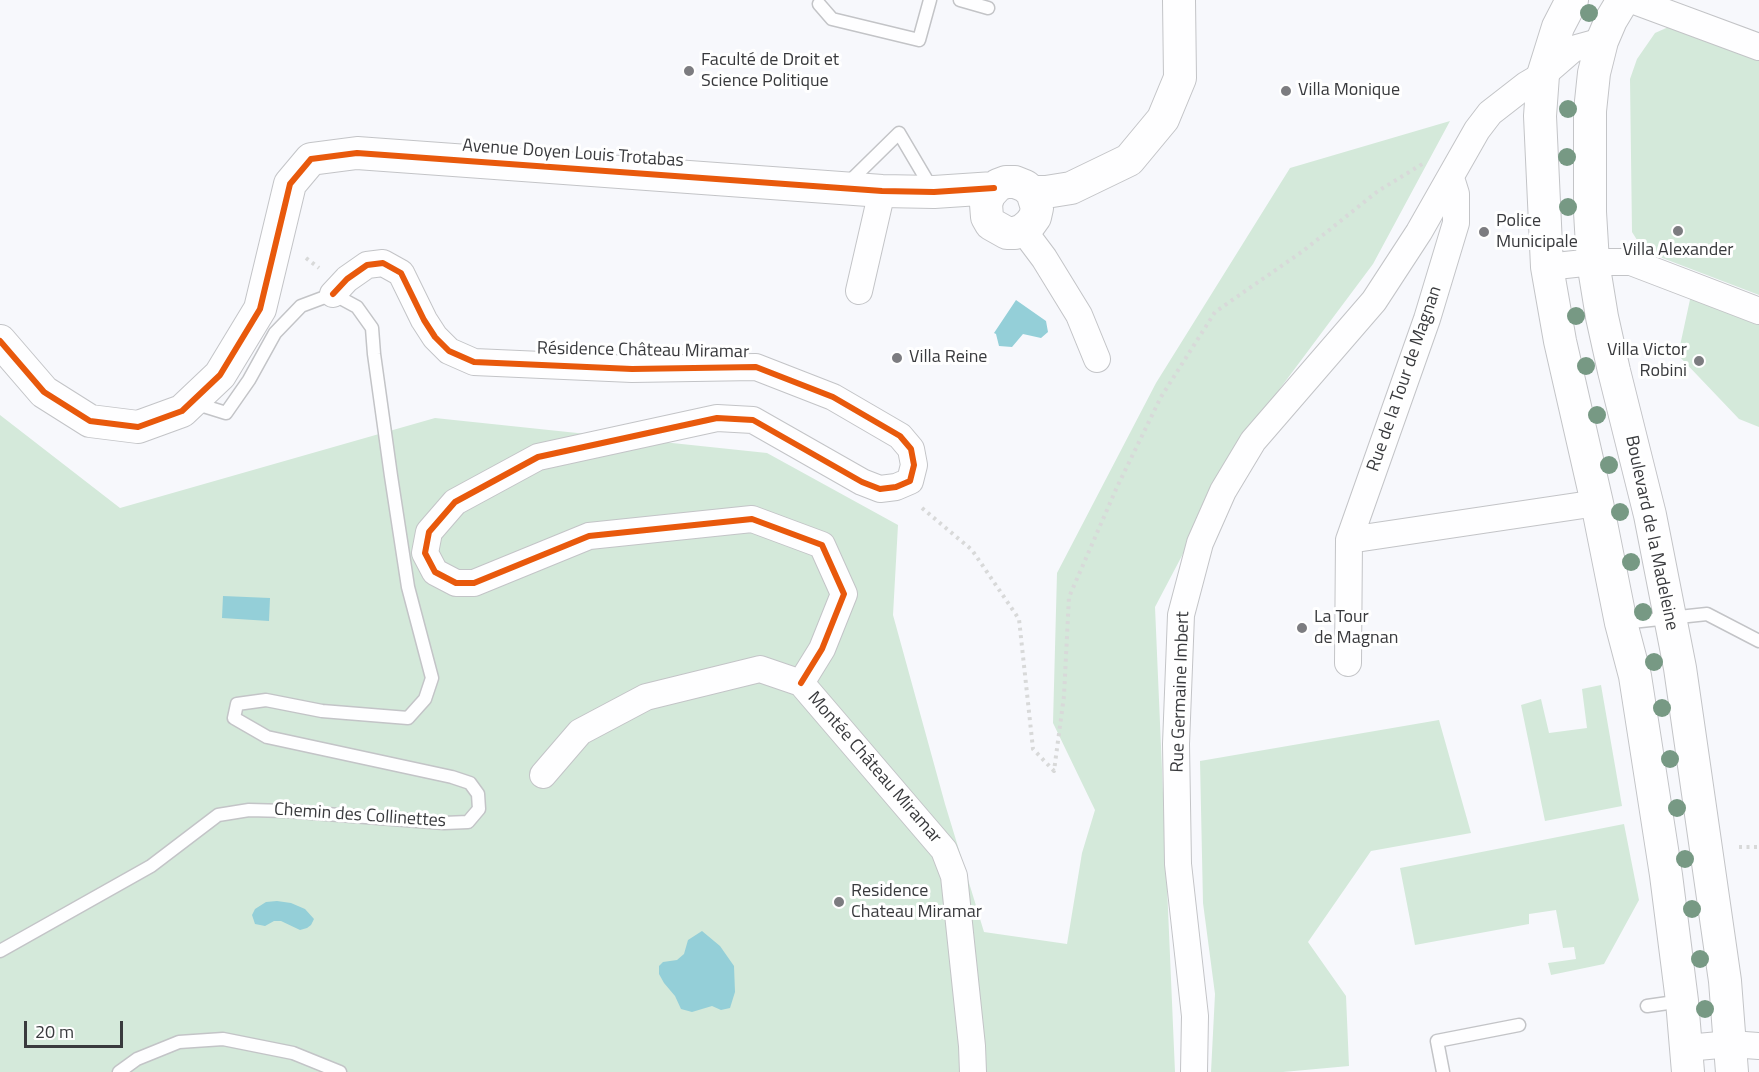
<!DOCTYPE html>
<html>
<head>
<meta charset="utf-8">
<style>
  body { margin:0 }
  #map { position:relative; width:1759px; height:1072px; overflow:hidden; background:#f7f8fc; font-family:"Titillium Web",sans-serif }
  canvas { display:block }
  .scale { position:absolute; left:24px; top:1021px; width:99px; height:27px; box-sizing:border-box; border:3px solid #393a3d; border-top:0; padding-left:8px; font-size:18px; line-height:21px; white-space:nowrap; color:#393a3d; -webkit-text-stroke:4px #fff; paint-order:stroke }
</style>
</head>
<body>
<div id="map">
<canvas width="1759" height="1072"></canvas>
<div class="scale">20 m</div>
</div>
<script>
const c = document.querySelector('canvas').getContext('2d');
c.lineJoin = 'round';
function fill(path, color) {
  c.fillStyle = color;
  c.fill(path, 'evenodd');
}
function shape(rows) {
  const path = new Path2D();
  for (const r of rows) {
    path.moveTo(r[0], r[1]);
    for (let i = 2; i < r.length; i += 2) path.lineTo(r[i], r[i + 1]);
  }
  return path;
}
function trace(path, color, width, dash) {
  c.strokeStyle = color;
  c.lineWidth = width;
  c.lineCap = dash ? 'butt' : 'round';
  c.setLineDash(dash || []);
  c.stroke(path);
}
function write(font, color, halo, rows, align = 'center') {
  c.font = font + ' "Titillium Web",sans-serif';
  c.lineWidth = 6;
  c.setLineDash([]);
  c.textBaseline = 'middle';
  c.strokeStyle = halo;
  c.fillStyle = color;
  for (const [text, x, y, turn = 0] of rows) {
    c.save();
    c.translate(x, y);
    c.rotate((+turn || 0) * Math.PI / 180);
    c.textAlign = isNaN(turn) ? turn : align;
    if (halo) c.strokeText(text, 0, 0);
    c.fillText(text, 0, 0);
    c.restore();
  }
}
fill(shape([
  [1673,25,1759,59,1759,295,1644,251,1632,232,1630,79,1637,59,1655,33],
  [1450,121,1373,264,1246,434,1155,607,1175,1072,0,1072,0,415,120,508,435,418,767,453,898,525,893,615,945,804,984,932,1067,944,1082,853,1095,810,1053,723,1057,573,1156,383,1290,168],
  [1691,295,1759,321,1759,427,1739,419,1678,355],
  [1601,685,1622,806,1545,821,1521,705,1541,699,1549,733,1587,728,1582,689],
  [1439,720,1471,833,1371,851,1308,942,1346,996,1349,1066,1283,1072,1211,1072,1215,994,1203,903,1200,761],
  [1624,824,1639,900,1604,964,1551,975,1548,963,1576,959,1574,947,1563,948,1556,910,1529,914,1529,924,1415,945,1400,868]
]), '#d4e9da');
fill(shape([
  [1016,300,1046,321,1048,332,1041,338,1023,334,1012,347,999,346,996,334,994,333],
  [223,596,270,598,269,621,222,618],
  [277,901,291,903,305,909,314,919,311,925,307,928,300,930,281,921,274,921,265,926,255,924,252,915,255,909,266,902],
  [702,931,720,946,734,966,735,992,730,1008,721,1010,712,1006,692,1012,681,1009,675,996,664,983,659,974,659,966,663,962,677,960,684,954,688,940]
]), '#94cfd8');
const service = shape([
  [960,0,988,8],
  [819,4,832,19,919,40,930,0],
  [846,185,899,133,932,189],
  [1622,623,1707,614,1759,641],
  [0,951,151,866,218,815,249,810,287,811,444,823,468,822,479,809,478,794,470,783,452,777,267,737,234,718,237,704,266,700,322,711,408,718,425,699,432,678,408,587,391,476,374,354,372,328,357,307,333,294,301,306,275,333,249,380,226,413,194,403],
  [1647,1006,1682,1001],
  [119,1072,137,1059,179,1042,223,1039,293,1053,340,1072],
  [1443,1072,1437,1041,1519,1025]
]);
const minor = shape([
  [1632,0,1759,47],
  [1451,178,1456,194,1456,223,1427,319,1349,540,1597,503],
  [1023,230,1044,258,1079,315,1097,359],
  [1547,267,1593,262,1631,262,1759,311],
  [859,291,882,191],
  [333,294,347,279,367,265,383,263,401,273,424,320,435,337,449,351,474,362,632,369,756,367,833,397,900,436,911,449,914,465,910,481,896,487,880,489,862,482,753,420,717,418,538,457,455,502,429,532,425,553,435,572,456,583,474,583,589,536,752,519,822,545,844,594,822,649,801,683],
  [1348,663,1349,540],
  [543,775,580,732,646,697,760,669,801,683,944,850,954,876,972,1046,973,1072],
  [1686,1048,1731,1044,1759,1046],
  [1194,1072,1195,1016,1178,864,1176,744,1181,615,1200,543,1223,491,1253,441,1374,301,1419,232,1477,130,1490,113,1526,85,1543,75,1573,49,1602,41]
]);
const tertiary = shape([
  [1572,0,1558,27,1543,75,1540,116,1547,267,1560,341,1597,503,1621,623,1635,676,1666,875,1682,1001,1688,1072],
  [1623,0,1611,20,1602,41,1594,73,1590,111,1590,212,1593,262,1602,317,1614,371,1650,515,1680,668,1725,981,1732,1072],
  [1032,192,1037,208,1035,217,1030,224,1023,230,1015,233,1007,233,991,224,987,217,986,204,989,195,998,185,1006,182,1015,182,1025,186,1032,192,1046,192,1071,188,1129,160,1163,119,1180,78,1179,0],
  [0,341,44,392,90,421,138,427,182,411,220,375,260,309,290,184,311,159,357,153,882,191,934,192,994,188]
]);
trace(service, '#c3c4c7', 15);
trace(minor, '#c3c4c7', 28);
trace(tertiary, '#c3c4c7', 34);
trace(shape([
  [306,258,319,268],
  [922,508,972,550,1019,619,1033,749,1054,771,1064,696,1069,597,1117,487,1161,397,1215,312,1303,251,1378,191,1424,163],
  [1739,847,1759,847]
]), '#d8d9d9', 4, [3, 4.5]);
trace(service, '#fefeff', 12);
trace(minor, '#fefeff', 26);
trace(tertiary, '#fefeff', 32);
trace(shape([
  [333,294,347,279,367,265,383,263,401,273,424,320,435,337,449,351,474,362,632,369,756,367,833,397,900,436,911,449,914,465,910,481,896,487,880,489,862,482,753,420,717,418,538,457,455,502,429,532,425,553,435,572,456,583,474,583,589,536,752,519,822,545,844,594,822,649,801,683],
  [0,341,44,392,90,421,138,427,182,411,220,375,260,309,290,184,311,159,357,153,882,191,934,192,994,188]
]), '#e8590c', 6);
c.fillStyle = '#779984';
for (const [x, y] of [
  [1589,13],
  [1568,109],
  [1567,157],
  [1568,207],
  [1576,316],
  [1586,366],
  [1597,415],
  [1609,465],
  [1620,512],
  [1631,562],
  [1643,612],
  [1654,662],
  [1662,708],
  [1670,759],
  [1677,808],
  [1685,859],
  [1692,909],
  [1700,959],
  [1705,1009]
]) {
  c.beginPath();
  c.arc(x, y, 9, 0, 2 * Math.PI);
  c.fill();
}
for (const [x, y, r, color] of [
  [689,71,6,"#7c7c80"],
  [1286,91,6,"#7c7c80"],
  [1678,231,6,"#7c7c80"],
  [1484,232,6,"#7c7c80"],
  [897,358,6,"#7c7c80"],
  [1699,361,6,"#7c7c80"],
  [1302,628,6,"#7c7c80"],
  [839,902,6,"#7c7c80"]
]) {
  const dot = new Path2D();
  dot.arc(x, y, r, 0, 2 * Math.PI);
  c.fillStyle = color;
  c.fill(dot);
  trace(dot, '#fff', 2);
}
write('18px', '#393a3d', '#fff', [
  ["Faculté de Droit et",701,61],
  ["Science Politique",701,82],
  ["Villa Monique",1298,91],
  ["Police",1496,222],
  ["Municipale",1496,243],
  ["Villa Alexander",1678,251,"center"],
  ["Villa Victor",1687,351,"right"],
  ["Robini",1687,372,"right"],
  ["Villa Reine",909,358],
  ["La Tour",1314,618],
  ["de Magnan",1314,639],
  ["Residence",851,892],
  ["Chateau Miramar",851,913]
], 'left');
write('18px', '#393a3d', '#fff', [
  ["Avenue Doyen Louis Trotabas",573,154,4],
  ["Résidence Château Miramar",643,351,1],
  ["Rue de la Tour de Magnan",1405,379,-71],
  ["Boulevard de la Madeleine",1651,533,78],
  ["Rue Germaine Imbert",1181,692,-88],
  ["Montée Château Miramar",874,768,49],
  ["Chemin des Collinettes",360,816,4]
]);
</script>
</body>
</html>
